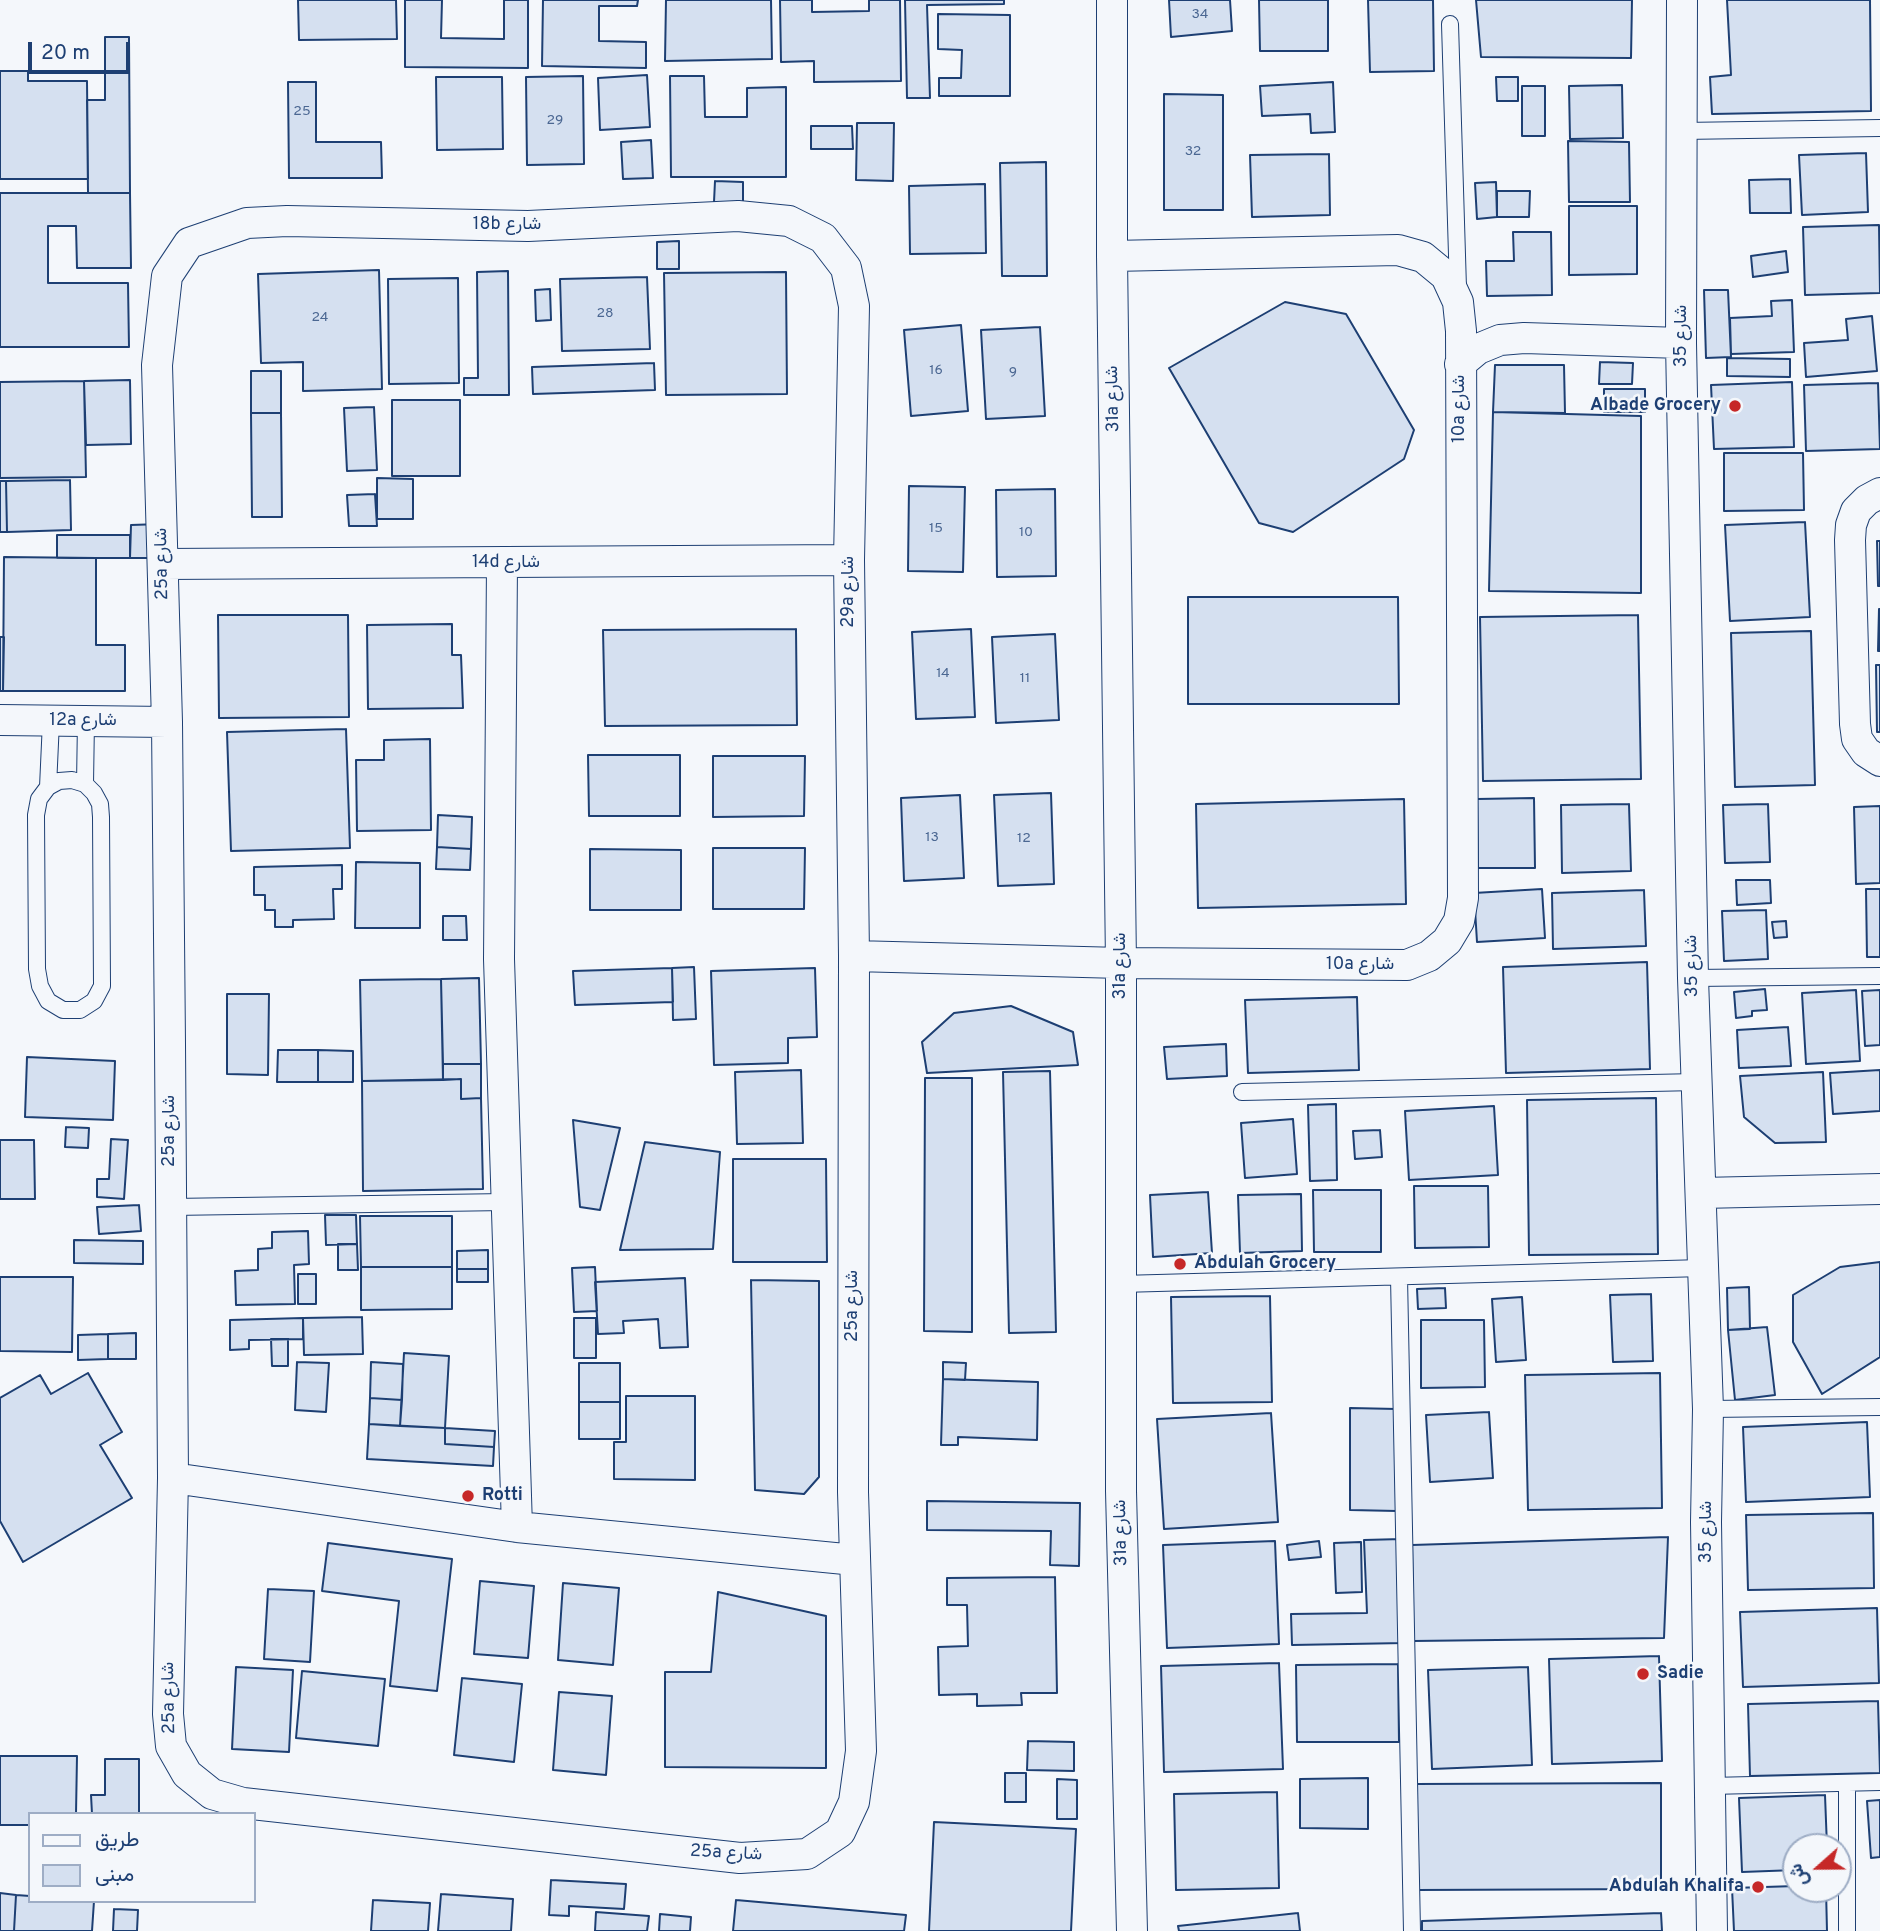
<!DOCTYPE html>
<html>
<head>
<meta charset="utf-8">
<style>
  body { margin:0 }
  #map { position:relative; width:1880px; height:1931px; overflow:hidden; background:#f4f7fb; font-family:Overpass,Vazirmatn,sans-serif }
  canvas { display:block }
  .legend { position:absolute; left:28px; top:1812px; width:228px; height:91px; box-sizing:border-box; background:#f4f7fb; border:2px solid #9eadc5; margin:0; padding:9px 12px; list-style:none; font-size:21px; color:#1d3f73 }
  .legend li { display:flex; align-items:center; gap:14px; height:35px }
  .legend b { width:35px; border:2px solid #9eadc5 }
  .north { position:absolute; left:1782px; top:1833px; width:70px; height:70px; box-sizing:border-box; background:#f4f7fb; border:2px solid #9eadc5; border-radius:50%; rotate:249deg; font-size:19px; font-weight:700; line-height:28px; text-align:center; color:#1d3f73 }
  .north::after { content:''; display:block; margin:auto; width:24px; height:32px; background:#c62828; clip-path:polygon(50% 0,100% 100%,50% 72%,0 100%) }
  .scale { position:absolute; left:28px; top:42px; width:102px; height:32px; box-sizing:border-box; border:4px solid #1d3f73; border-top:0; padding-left:9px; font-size:21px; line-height:24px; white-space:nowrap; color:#1d3f73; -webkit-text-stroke:5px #f4f7fb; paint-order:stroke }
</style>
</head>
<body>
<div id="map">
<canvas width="1880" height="1931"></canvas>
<ul class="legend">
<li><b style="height:9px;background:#f4f7fb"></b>طريق</li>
<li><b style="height:19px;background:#d5e0f0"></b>مبنى</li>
</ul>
<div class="north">ش</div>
<div class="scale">20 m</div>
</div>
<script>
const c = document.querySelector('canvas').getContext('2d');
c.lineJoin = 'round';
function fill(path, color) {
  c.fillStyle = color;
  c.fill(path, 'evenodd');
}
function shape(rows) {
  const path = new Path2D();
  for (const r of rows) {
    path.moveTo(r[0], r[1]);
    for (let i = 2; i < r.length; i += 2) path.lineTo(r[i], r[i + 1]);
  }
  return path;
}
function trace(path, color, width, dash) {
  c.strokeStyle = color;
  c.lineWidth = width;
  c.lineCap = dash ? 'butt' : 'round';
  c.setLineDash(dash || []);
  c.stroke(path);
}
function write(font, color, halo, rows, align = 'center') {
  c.font = font + ' Overpass,Vazirmatn,sans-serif';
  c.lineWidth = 5;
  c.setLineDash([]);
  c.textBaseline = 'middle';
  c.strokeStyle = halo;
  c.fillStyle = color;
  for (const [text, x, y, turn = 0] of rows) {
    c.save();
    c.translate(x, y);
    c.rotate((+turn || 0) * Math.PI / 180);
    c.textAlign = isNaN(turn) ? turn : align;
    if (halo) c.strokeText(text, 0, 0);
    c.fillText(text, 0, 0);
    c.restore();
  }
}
const building = shape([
  [298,0,396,0,397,39,299,40,298,0],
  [405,0,442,0,441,38,504,39,504,0,528,0,528,68,405,67,405,0],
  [543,0,638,0,637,6,599,6,599,41,646,42,646,68,542,66,543,0],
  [666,0,771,0,772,59,665,61,666,0],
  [780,0,812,0,812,12,869,11,869,0,900,0,901,81,814,82,814,61,781,62,780,0],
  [905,0,1004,0,1004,4,927,5,930,98,907,98,905,0],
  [1169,0,1230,0,1232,31,1171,37,1169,0],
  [1259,0,1328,0,1328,51,1260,51,1259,0],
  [1368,0,1433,0,1434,71,1370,72,1368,0],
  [1476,0,1632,0,1631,58,1481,57,1476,0],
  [1727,0,1870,0,1871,111,1712,114,1710,77,1731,75,1727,0],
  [938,14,1010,15,1010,96,939,96,939,78,961,78,962,50,938,49,938,14],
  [105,37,129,37,130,193,88,193,87,100,105,100,105,37],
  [0,71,28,71,28,81,87,81,88,179,0,179,0,71],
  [647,75,650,127,600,130,598,78,647,75],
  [583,76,584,164,527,165,526,77,583,76],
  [670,76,704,76,705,117,747,117,747,88,786,87,786,177,671,177,670,76],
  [436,77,502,77,503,149,437,150,436,77],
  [1496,77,1518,77,1518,101,1497,101,1496,77],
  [288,82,316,82,316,142,381,142,382,178,289,178,288,82],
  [1333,82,1335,132,1311,133,1310,114,1262,116,1260,86,1333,82],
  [1622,85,1623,138,1570,139,1569,86,1622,85],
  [1522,86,1545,86,1545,136,1522,136,1522,86],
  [1164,94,1223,95,1223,210,1164,210,1164,94],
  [857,123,894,123,893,181,856,180,857,123],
  [811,126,852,126,853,149,811,149,811,126],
  [651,140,653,178,623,179,621,142,651,140],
  [1568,141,1629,142,1630,202,1569,202,1568,141],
  [1866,153,1868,212,1802,215,1799,155,1866,153],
  [1329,154,1330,215,1252,217,1250,155,1329,154],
  [1046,162,1047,276,1002,276,1000,163,1046,162],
  [1790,179,1791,213,1750,213,1749,180,1790,179],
  [715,181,743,182,743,204,714,202,715,181],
  [1496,182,1497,217,1477,219,1475,183,1496,182],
  [985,184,986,253,910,254,909,186,985,184],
  [1497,191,1530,191,1529,217,1497,217,1497,191],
  [0,193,130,193,131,268,77,268,76,226,48,226,48,283,128,283,129,347,0,347,0,193],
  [1569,206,1637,206,1637,274,1569,275,1569,206],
  [1879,225,1880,293,1805,295,1803,227,1879,225],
  [1513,232,1551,232,1552,295,1487,296,1486,261,1514,261,1513,232],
  [679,241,679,269,657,269,657,242,679,241],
  [1786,251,1788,272,1753,277,1751,256,1786,251],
  [379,270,382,389,303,391,303,362,261,363,258,274,379,270],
  [508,271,509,395,464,395,464,378,478,378,477,272,508,271],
  [786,272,787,394,666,395,664,273,786,272],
  [647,277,650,349,562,351,560,279,647,277],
  [458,278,459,383,389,384,388,279,458,278],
  [550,289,551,320,536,321,535,290,550,289],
  [1704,290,1728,290,1731,357,1706,358,1704,290],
  [1792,300,1794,352,1731,354,1730,318,1772,316,1771,301,1792,300],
  [1285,302,1346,314,1414,430,1404,459,1293,532,1259,523,1169,368,1285,302],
  [1872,316,1877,371,1806,377,1804,343,1848,340,1846,319,1872,316],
  [961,325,968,411,911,416,904,330,961,325],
  [1040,327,1045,416,986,419,981,330,1040,327],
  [1727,358,1790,359,1790,377,1727,376,1727,358],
  [1600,362,1633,363,1632,384,1599,384,1600,362],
  [654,363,655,390,533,394,532,367,654,363],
  [1495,365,1564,365,1565,413,1493,412,1495,365],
  [251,371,281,371,281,413,251,413,251,371],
  [130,380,131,444,86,445,84,381,130,380],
  [84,381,86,477,0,478,0,382,84,381],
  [1792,382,1794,447,1714,449,1711,385,1792,382],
  [1878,383,1880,449,1806,451,1804,385,1878,383],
  [1604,389,1645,389,1645,412,1604,412,1604,389],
  [392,400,460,400,460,476,392,476,392,400],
  [374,407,377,470,347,471,344,408,374,407],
  [1493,412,1641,416,1641,593,1489,591,1493,412],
  [251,413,281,413,282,517,252,517,251,413],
  [1724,453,1803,453,1804,510,1724,511,1724,453],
  [377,478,413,479,413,519,377,519,377,478],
  [70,480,71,530,7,532,6,481,70,480],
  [0,481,6,481,7,532,0,532,0,481],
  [909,486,965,487,963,572,908,571,909,486],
  [1055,489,1056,576,997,577,996,490,1055,489],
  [375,494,377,526,349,526,347,495,375,494],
  [1805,522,1810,617,1730,621,1725,525,1805,522],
  [161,524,161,558,130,558,131,525,161,524],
  [57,535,130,535,130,558,57,558,57,535],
  [1877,541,1880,541,1880,586,1878,586,1877,541],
  [4,557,96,558,96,645,125,645,125,691,3,691,4,557],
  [1188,597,1398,597,1399,704,1188,704,1188,597],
  [1879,609,1880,609,1880,651,1878,651,1879,609],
  [218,615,348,615,349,717,219,718,218,615],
  [1638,615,1641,779,1483,781,1480,617,1638,615],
  [452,624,452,655,461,655,463,708,368,709,367,625,452,624],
  [796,629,797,725,605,726,603,630,796,629],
  [971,629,975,717,916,719,912,632,971,629],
  [1811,631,1815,785,1735,787,1731,633,1811,631],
  [1055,634,1059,720,996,723,992,637,1055,634],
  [0,637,4,637,3,691,0,691,0,637],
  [1876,665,1880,665,1880,732,1877,732,1876,665],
  [346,729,350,848,231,851,227,732,346,729],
  [430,739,431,830,357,831,356,760,384,760,384,740,430,739],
  [588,755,680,755,680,816,589,816,588,755],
  [713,756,805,756,804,816,713,817,713,756],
  [1051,793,1054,884,998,886,994,795,1051,793],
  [960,795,964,878,904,881,901,798,960,795],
  [1534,798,1535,868,1478,868,1477,799,1534,798],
  [1404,799,1406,904,1198,908,1196,804,1404,799],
  [1629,804,1631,871,1562,873,1561,805,1629,804],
  [1768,804,1770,862,1725,863,1723,805,1768,804],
  [1880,806,1880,883,1856,884,1854,807,1880,806],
  [438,815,472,817,471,849,437,847,438,815],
  [437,847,471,849,470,870,436,869,437,847],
  [713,848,805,848,804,909,713,909,713,848],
  [590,849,681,850,681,910,590,910,590,849],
  [356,862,420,863,420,928,355,928,356,862],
  [342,865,342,889,333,889,334,919,293,920,293,927,275,927,275,910,265,910,265,895,254,895,254,867,342,865],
  [1736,880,1770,880,1771,903,1737,905,1736,880],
  [1542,889,1545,938,1477,942,1474,893,1542,889],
  [1866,889,1880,889,1880,957,1867,957,1866,889],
  [1644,890,1646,946,1553,949,1552,893,1644,890],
  [1766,910,1768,959,1724,961,1722,911,1766,910],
  [443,916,466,916,467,940,443,940,443,916],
  [1786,921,1787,937,1774,938,1772,922,1786,921],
  [1647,962,1650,1069,1506,1073,1503,967,1647,962],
  [694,967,696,1019,673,1020,672,968,694,967],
  [672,968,673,1002,575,1005,573,971,672,968],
  [815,968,817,1037,788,1038,788,1063,714,1065,711,971,815,968],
  [479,978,481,1064,443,1064,441,979,479,978],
  [441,979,443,1080,362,1081,360,980,441,979],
  [1765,989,1767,1010,1752,1011,1752,1016,1736,1018,1734,992,1765,989],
  [1856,990,1860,1061,1806,1064,1802,993,1856,990],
  [1880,990,1880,1045,1865,1046,1862,991,1880,990],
  [227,994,269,994,268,1075,227,1074,227,994],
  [1357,997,1359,1070,1248,1073,1245,1000,1357,997],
  [1011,1006,1073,1032,1078,1065,927,1073,922,1042,954,1013,1011,1006],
  [1788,1027,1791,1066,1739,1068,1737,1030,1788,1027],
  [1226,1044,1227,1076,1167,1079,1164,1047,1226,1044],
  [278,1050,318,1050,318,1082,277,1082,278,1050],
  [318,1050,353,1051,353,1082,318,1082,318,1050],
  [27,1057,115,1061,113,1120,25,1117,27,1057],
  [443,1064,481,1064,481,1098,461,1099,461,1079,443,1080,443,1064],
  [801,1070,803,1143,737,1144,735,1072,801,1070],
  [1880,1070,1880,1111,1833,1114,1830,1073,1880,1070],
  [1050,1071,1056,1332,1009,1333,1003,1072,1050,1071],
  [1823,1072,1826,1142,1775,1143,1744,1117,1740,1076,1823,1072],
  [925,1078,972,1078,972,1332,924,1331,925,1078],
  [461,1079,461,1099,481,1098,483,1189,363,1191,362,1081,461,1079],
  [1656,1098,1658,1254,1529,1255,1527,1100,1656,1098],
  [1336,1104,1337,1180,1310,1181,1308,1105,1336,1104],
  [1494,1106,1498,1175,1409,1180,1405,1111,1494,1106],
  [1293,1119,1297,1174,1245,1178,1241,1123,1293,1119],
  [573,1120,620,1128,600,1210,580,1207,573,1120],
  [66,1127,89,1128,88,1148,65,1147,66,1127],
  [1380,1130,1382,1157,1355,1159,1353,1131,1380,1130],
  [111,1139,128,1140,124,1199,97,1197,97,1179,109,1179,111,1139],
  [0,1140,34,1140,35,1199,0,1199,0,1140],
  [645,1142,720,1152,713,1249,620,1250,645,1142],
  [733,1159,826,1159,827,1262,733,1262,733,1159],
  [1414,1186,1488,1186,1489,1247,1415,1248,1414,1186],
  [1313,1190,1381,1190,1381,1252,1314,1252,1313,1190],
  [1208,1192,1212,1253,1153,1257,1150,1195,1208,1192],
  [1301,1194,1302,1251,1240,1253,1238,1195,1301,1194],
  [139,1205,141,1231,99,1234,97,1207,139,1205],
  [325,1215,356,1215,357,1244,326,1245,325,1215],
  [360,1216,452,1216,452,1267,361,1267,360,1216],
  [308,1231,309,1264,294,1265,295,1304,236,1305,235,1271,258,1270,258,1249,272,1248,272,1232,308,1231],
  [74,1240,143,1241,143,1264,74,1263,74,1240],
  [338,1244,357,1244,358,1270,338,1270,338,1244],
  [488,1250,488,1269,457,1269,457,1251,488,1250],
  [1880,1262,1880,1357,1822,1394,1793,1342,1793,1295,1840,1267,1880,1262],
  [361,1267,452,1267,452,1309,361,1310,361,1267],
  [595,1267,597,1311,574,1312,572,1268,595,1267],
  [457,1269,488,1269,488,1282,457,1282,457,1269],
  [298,1274,316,1274,316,1304,298,1304,298,1274],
  [0,1277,73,1277,72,1352,0,1351,0,1277],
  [685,1278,688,1347,660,1348,658,1319,623,1321,624,1333,598,1334,595,1282,685,1278],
  [751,1280,819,1281,819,1477,804,1494,755,1490,751,1280],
  [1749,1287,1750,1329,1728,1330,1727,1288,1749,1287],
  [1445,1288,1446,1308,1418,1309,1417,1289,1445,1288],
  [1651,1294,1653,1361,1613,1362,1610,1295,1651,1294],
  [1270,1296,1272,1402,1173,1403,1171,1297,1270,1296],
  [1522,1297,1526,1360,1496,1362,1492,1299,1522,1297],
  [362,1317,363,1354,304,1355,303,1318,362,1317],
  [303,1318,303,1339,249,1340,249,1349,230,1350,230,1320,303,1318],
  [574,1318,596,1318,596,1358,574,1358,574,1318],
  [1421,1320,1484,1320,1485,1387,1421,1388,1421,1320],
  [1767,1327,1775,1395,1735,1400,1728,1330,1767,1327],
  [136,1333,136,1359,108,1359,108,1334,136,1333],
  [108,1334,108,1359,78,1360,78,1335,108,1334],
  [271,1339,288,1339,288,1366,272,1366,271,1339],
  [404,1353,449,1356,445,1428,400,1426,404,1353],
  [297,1362,329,1363,326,1412,295,1410,297,1362],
  [371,1362,403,1364,402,1400,370,1398,371,1362],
  [943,1362,966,1363,965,1380,943,1379,943,1362],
  [579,1363,620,1363,620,1402,579,1402,579,1363],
  [88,1373,122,1432,100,1445,132,1498,23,1562,0,1521,0,1398,40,1375,51,1394,88,1373],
  [1660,1373,1662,1508,1528,1510,1525,1375,1660,1373],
  [943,1379,1038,1382,1037,1440,958,1437,958,1445,941,1445,943,1379],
  [626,1396,695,1396,695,1480,614,1479,614,1442,626,1442,626,1396],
  [370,1398,402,1400,400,1426,369,1424,370,1398],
  [579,1402,620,1402,620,1439,579,1439,579,1402],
  [1350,1408,1397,1409,1397,1511,1350,1510,1350,1408],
  [1489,1412,1493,1478,1430,1482,1426,1415,1489,1412],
  [1271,1413,1278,1522,1164,1529,1157,1419,1271,1413],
  [1867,1422,1870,1497,1746,1502,1743,1427,1867,1422],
  [369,1424,445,1428,445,1444,494,1447,493,1466,367,1459,369,1424],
  [445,1428,495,1431,494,1447,445,1444,445,1428],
  [927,1501,1080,1503,1079,1566,1050,1565,1051,1531,927,1530,927,1501],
  [1873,1513,1874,1588,1748,1590,1746,1515,1873,1513],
  [1668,1537,1664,1638,1413,1641,1412,1545,1668,1537],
  [1402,1539,1405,1643,1292,1645,1291,1614,1367,1613,1364,1540,1402,1539],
  [1275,1541,1279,1644,1167,1648,1163,1545,1275,1541],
  [1319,1541,1321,1557,1289,1560,1287,1545,1319,1541],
  [1361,1542,1362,1592,1336,1593,1334,1543,1361,1542],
  [328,1543,452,1559,437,1691,390,1686,399,1601,322,1591,328,1543],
  [1055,1577,1057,1693,1021,1693,1022,1705,977,1706,977,1694,939,1695,938,1647,968,1646,967,1605,947,1605,947,1578,1055,1577],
  [480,1581,534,1586,528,1658,474,1654,480,1581],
  [563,1583,619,1588,613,1665,558,1660,563,1583],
  [268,1589,314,1591,310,1662,264,1659,268,1589],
  [718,1592,826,1616,826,1768,665,1767,665,1672,711,1672,718,1592],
  [1877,1608,1879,1683,1743,1687,1740,1612,1877,1608],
  [1659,1656,1662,1761,1552,1764,1549,1659,1659,1656],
  [1279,1663,1283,1769,1164,1772,1161,1666,1279,1663],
  [1398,1664,1399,1742,1297,1742,1296,1665,1398,1664],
  [236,1667,293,1670,289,1752,232,1749,236,1667],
  [1528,1667,1532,1765,1432,1769,1428,1670,1528,1667],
  [302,1671,385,1679,378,1746,296,1738,302,1671],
  [462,1678,522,1684,514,1762,454,1755,462,1678],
  [559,1692,612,1696,606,1775,553,1770,559,1692],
  [1878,1701,1880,1773,1750,1776,1748,1704,1878,1701],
  [1028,1741,1074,1742,1074,1771,1027,1770,1028,1741],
  [0,1756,77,1756,76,1814,30,1814,30,1825,0,1825,0,1756],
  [105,1759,139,1759,139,1814,92,1814,91,1795,105,1795,105,1759],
  [1005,1773,1026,1773,1026,1802,1005,1802,1005,1773],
  [1368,1778,1368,1829,1300,1828,1300,1779,1368,1778],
  [1057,1779,1077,1780,1077,1819,1057,1819,1057,1779],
  [1661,1783,1661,1889,1416,1890,1416,1784,1661,1783],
  [1277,1792,1279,1888,1176,1890,1174,1794,1277,1792],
  [1825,1795,1827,1847,1796,1847,1796,1870,1742,1872,1739,1798,1825,1795],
  [1880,1800,1880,1857,1871,1858,1867,1801,1880,1800],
  [934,1822,1076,1829,1071,1931,929,1931,934,1822],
  [551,1880,626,1884,624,1909,569,1906,569,1916,549,1915,551,1880],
  [1796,1886,1796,1889,1826,1889,1827,1931,1734,1931,1732,1888,1796,1886],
  [0,1893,16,1895,14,1931,0,1931,0,1893],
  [441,1894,513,1899,511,1931,438,1931,441,1894],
  [16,1895,30,1896,30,1901,94,1901,92,1931,14,1931,16,1895],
  [373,1900,430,1903,428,1931,371,1931,373,1900],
  [736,1900,906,1915,904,1931,733,1931,736,1900],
  [114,1909,138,1910,137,1931,113,1931,114,1909],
  [596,1912,649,1916,647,1931,595,1931,596,1912],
  [1298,1913,1300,1931,1179,1931,1178,1926,1298,1913],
  [1661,1913,1662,1931,1422,1931,1422,1921,1661,1913],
  [660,1914,691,1917,690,1931,659,1931,660,1914]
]);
fill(building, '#d5e0f0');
trace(building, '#1d3f73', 2);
const lane = shape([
  [1450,24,1458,288],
  [1682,131,1880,128],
  [72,780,85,784,94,793,100,804,101,817,102,986,94,1001,80,1010,63,1010,48,1001,40,986,37,969,36,815,39,799,48,787,59,781,72,780],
  [85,784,86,720],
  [48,787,51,721],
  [1693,978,1880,976],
  [1242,1092,1697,1082],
  [171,1207,506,1202],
  [1399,1277,1412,1931],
  [1121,1284,1703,1268],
  [1708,1409,1880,1407],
  [1847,1783,1847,1931],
  [1710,1786,1880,1782]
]);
const street = shape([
  [1112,0,1112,256,1121,963,1121,1491,1132,1931],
  [1682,0,1681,343,1693,978,1708,1409,1706,1522,1712,1931],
  [738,216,789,221,823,238,846,268,854,306,849,560,854,956,853,1492,861,1751,854,1802,840,1832,807,1854,740,1858,243,1803,212,1794,187,1774,171,1746,168,1714,173,1478,170,1044,167,722,157,365,167,276,189,243,247,223,287,221,528,226,738,216],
  [1460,364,1478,349,1500,340,1524,338,1681,343],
  [1880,493,1867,500,1856,511,1851,525,1850,540,1855,724,1857,739,1866,752,1880,761],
  [502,563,499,959,517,1527],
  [164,564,849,560],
  [0,720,167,722],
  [854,956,1121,963,1407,965,1429,956,1447,941,1459,921,1463,898,1461,331,1458,302,1446,276,1423,257,1398,250,1112,256],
  [1701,1193,1880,1189],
  [173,1478,517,1527,855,1560]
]);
trace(lane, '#1d3f73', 18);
trace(street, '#1d3f73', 32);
trace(lane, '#f4f7fb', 16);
trace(street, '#f4f7fb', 30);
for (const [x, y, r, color] of [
  [1735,406,7,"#c62828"],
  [1180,1264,7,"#c62828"],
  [468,1496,7,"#c62828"],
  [1643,1674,7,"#c62828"],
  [1758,1887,7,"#c62828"]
]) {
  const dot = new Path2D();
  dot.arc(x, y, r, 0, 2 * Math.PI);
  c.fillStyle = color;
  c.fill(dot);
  trace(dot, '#f4f7fb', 2.5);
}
write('14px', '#4b6792', null, [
  ["34",1200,15],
  ["25",302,112],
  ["29",555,121],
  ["32",1193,152],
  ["28",605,314],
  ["24",320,318],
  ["16",936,371],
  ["9",1013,373],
  ["15",936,529],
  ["10",1026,533],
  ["14",943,674],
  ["11",1025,679],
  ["13",932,838],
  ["12",1024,839]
]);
write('18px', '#1d3f73', '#f4f7fb', [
  ["18b شارع",507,225],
  ["شارع 35",1682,336,-90],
  ["31a شارع",1114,399,-91],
  ["10a شارع",1460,409,-90],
  ["14d شارع",506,563],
  ["25a شارع",163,564,-91],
  ["29a شارع",849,592,-90],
  ["12a شارع",83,721],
  ["10a شارع",1360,965],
  ["31a شارع",1121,966,-90],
  ["شارع 35",1693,966,-91],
  ["25a شارع",170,1131,-90],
  ["25a شارع",853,1306,-90],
  ["شارع 35",1707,1532,-90],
  ["31a شارع",1122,1533,-91],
  ["25a شارع",170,1698,-91],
  ["25a شارع",726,1854,3]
]);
write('bold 18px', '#1d3f73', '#f4f7fb', [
  ["Albade Grocery",1721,406,"right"],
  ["Abdulah Grocery",1194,1264],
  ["Rotti",482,1496],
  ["Sadie",1657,1674],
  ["Abdulah Khalifa",1744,1887,"right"]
], 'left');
</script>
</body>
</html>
